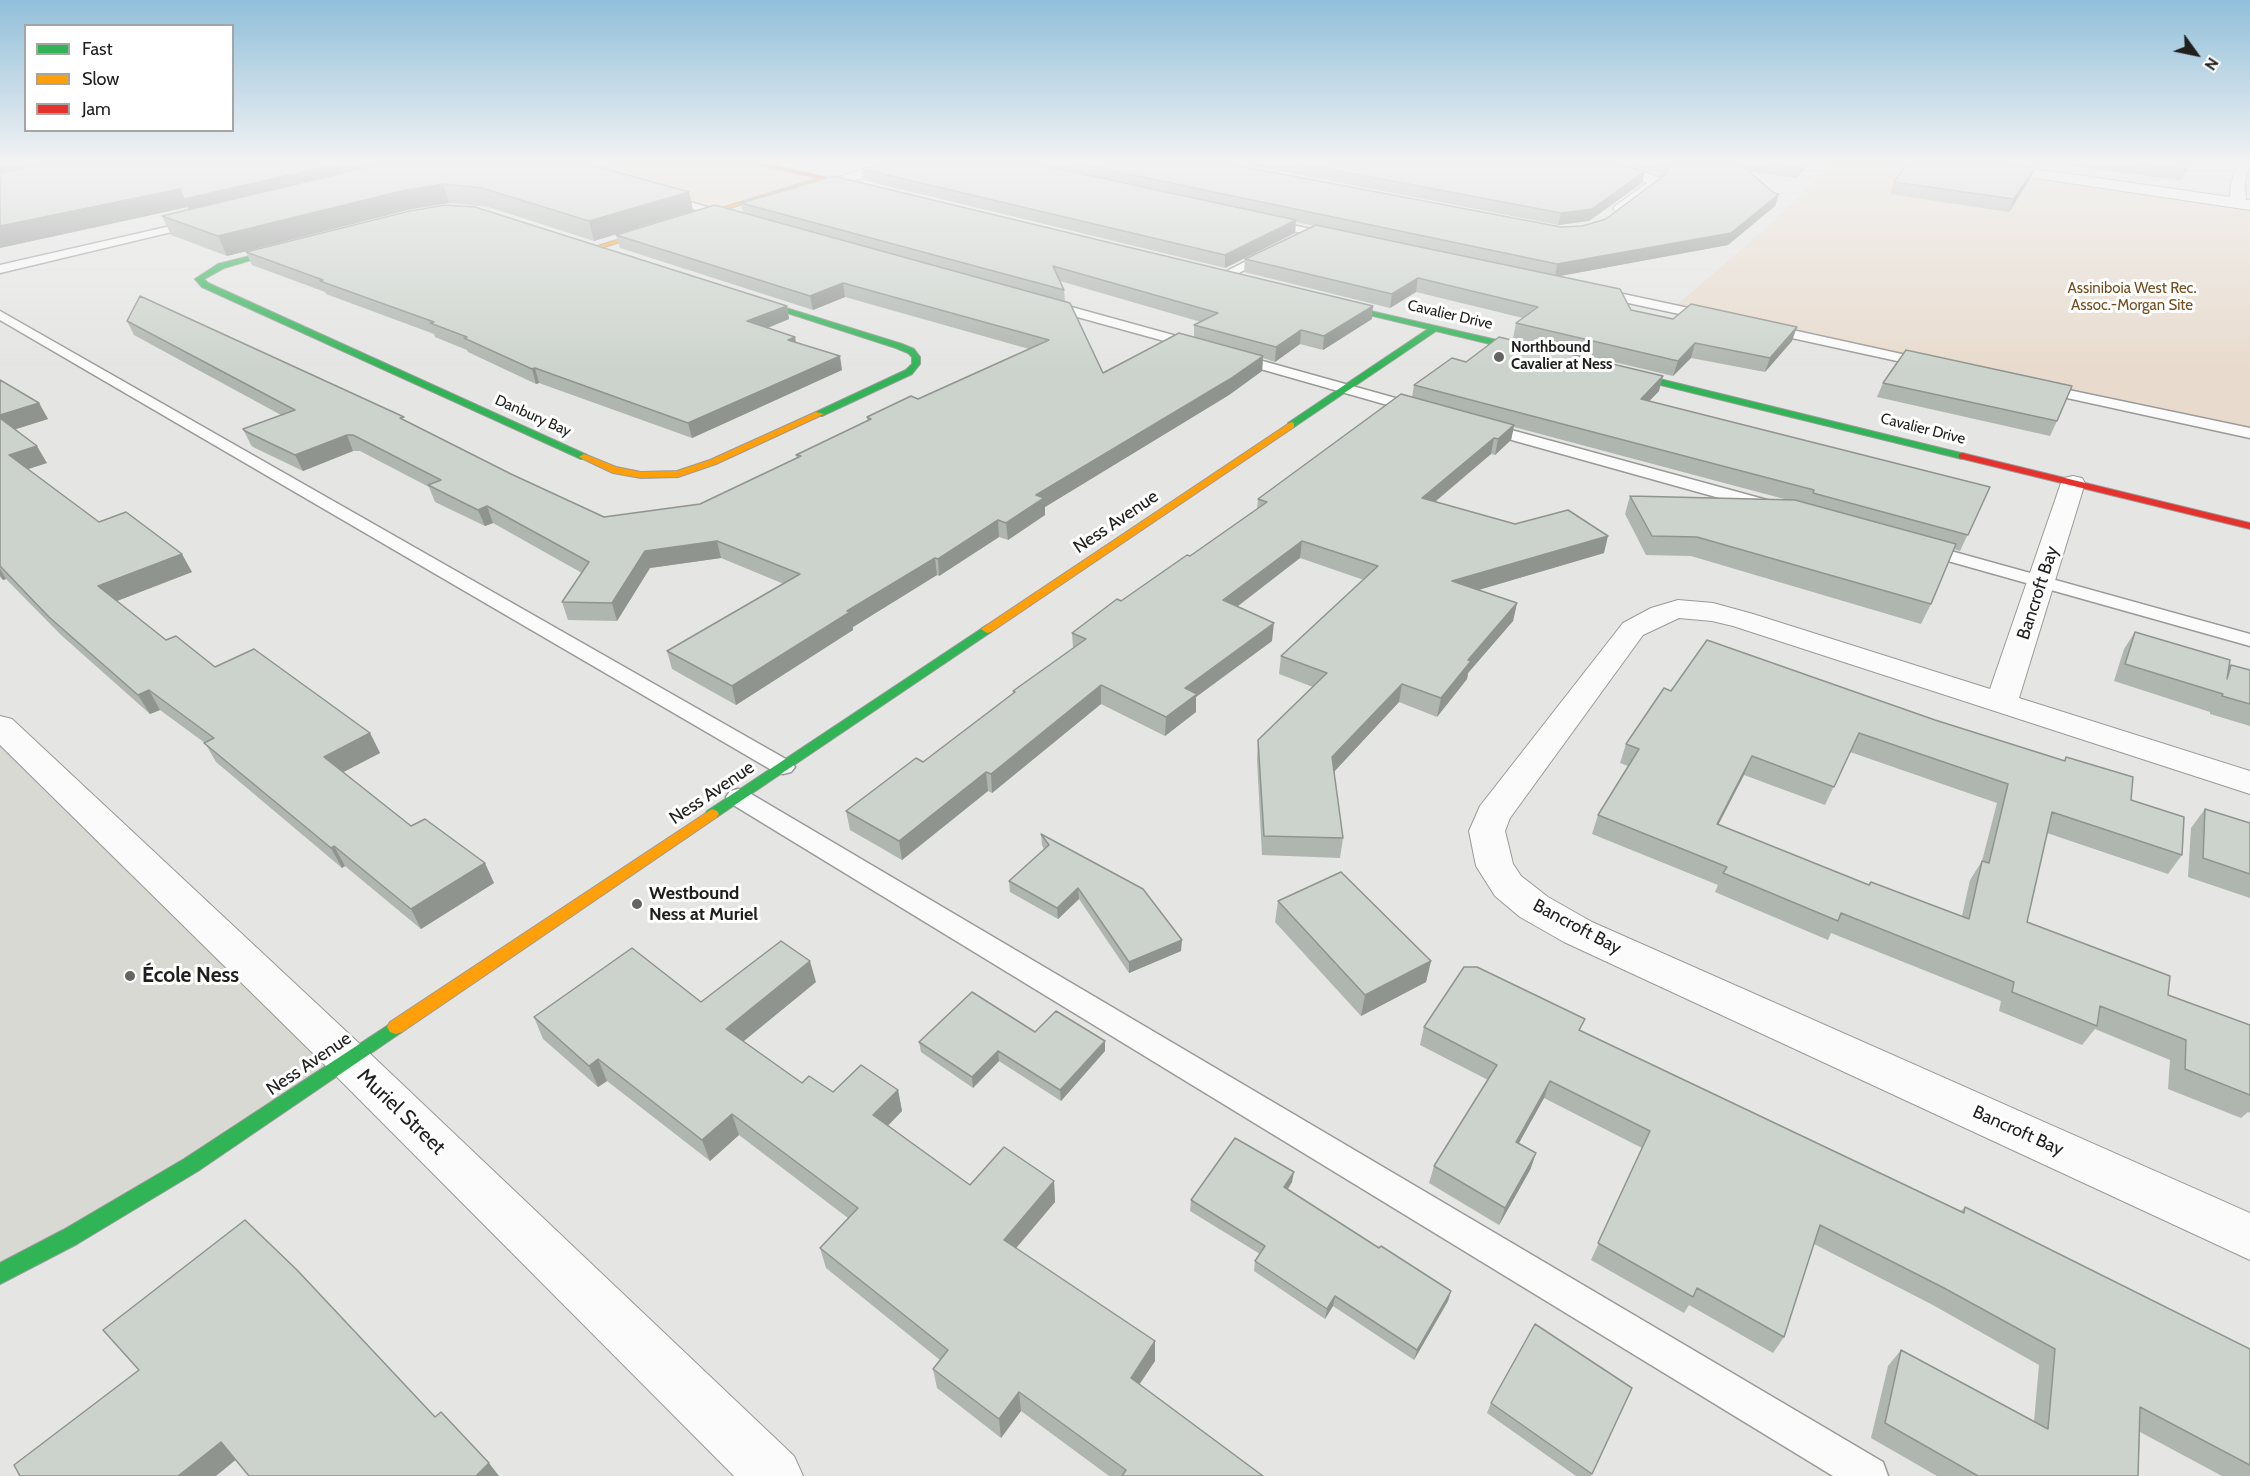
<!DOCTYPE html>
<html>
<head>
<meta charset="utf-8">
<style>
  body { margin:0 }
  #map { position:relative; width:2250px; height:1476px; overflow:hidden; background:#e5e5e4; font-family:Cabin,sans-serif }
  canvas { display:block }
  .legend { position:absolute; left:24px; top:24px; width:210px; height:108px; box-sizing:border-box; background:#fff; border:2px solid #a5a5a5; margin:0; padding:8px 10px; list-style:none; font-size:18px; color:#1f1f1e }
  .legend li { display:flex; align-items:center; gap:12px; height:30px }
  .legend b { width:30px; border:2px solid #a5a5a5 }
  .north { position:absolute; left:2166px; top:24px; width:60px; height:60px; -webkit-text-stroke:4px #fff; paint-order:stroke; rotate:123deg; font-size:16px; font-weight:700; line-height:24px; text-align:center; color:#1f1f1e }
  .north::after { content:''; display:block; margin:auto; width:21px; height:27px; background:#1f1f1e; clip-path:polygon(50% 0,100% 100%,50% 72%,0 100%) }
</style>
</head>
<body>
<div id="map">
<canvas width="2250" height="1476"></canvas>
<ul class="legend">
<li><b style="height:8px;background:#30b455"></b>Fast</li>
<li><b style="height:8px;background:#ff9f0a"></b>Slow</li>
<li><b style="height:8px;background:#e5322d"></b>Jam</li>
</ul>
<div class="north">N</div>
</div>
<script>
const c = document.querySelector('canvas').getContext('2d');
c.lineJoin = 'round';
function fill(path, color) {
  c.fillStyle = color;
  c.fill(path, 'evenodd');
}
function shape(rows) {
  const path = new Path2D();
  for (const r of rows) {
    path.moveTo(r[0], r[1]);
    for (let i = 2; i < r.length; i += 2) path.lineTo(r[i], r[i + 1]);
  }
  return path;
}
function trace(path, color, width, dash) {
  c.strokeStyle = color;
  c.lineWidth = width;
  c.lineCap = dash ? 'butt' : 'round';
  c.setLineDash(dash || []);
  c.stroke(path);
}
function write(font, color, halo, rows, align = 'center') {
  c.font = font + ' Cabin,sans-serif';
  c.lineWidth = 6;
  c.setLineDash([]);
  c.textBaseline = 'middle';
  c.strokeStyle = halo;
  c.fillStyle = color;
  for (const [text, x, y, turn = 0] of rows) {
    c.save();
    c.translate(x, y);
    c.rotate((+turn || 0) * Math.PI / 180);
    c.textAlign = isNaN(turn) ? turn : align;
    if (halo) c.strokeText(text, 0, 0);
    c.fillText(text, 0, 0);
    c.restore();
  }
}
fill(shape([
  [0,726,348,1060,0,1274]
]), '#d8d9d3');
fill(shape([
  [534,162,748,162,824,178,714,212],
  [1835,162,1955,162,2250,205,2250,434,1673,308,1766,228]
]), '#e8dbcd');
const lane = shape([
  [662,194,735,215,736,217,731,220,658,199,658,195,662,194],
  [1266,219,1337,235,1339,237,1333,240,1262,224,1260,222,1266,219],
  [197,220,201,221,201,225,0,273,0,265,197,220],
  [1272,248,1278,252,1276,254,1227,279,1219,279,1217,276,1272,248],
  [1595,288,1712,313,1719,317,1712,321,1591,295,1589,292,1595,288],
  [1046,300,1202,343,1204,346,1197,350,1041,307,1040,304,1041,301,1046,300],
  [0,311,791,762,795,767,791,772,783,774,775,772,0,320,0,311],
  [1765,324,1929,360,1936,364,1929,368,1760,331,1758,328,1765,324],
  [1234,353,1424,406,1427,409,1419,414,1229,360,1227,357,1234,353],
  [2040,384,2250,428,2250,438,2035,391,2033,388,2035,385,2040,384],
  [1482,422,1778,503,1781,507,1778,511,1772,512,1766,511,1476,430,1474,427,1482,422],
  [1922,543,2250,634,2250,646,1916,552,1913,548,1916,544,1922,543],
  [738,789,746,791,1883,1462,1888,1476,1833,1476,730,803,726,797,730,791,738,789]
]);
const street = shape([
  [886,162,909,162,907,165,840,185,833,181,835,178,886,162],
  [1570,162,1602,162,1637,169,1661,178,1663,181,1659,188,1627,212,1621,214,1613,209,1615,206,1647,183,1633,177,1577,166,1570,162],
  [1948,162,1987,162,2230,197,2231,183,2238,162,2250,162,2245,183,2246,200,2250,200,2250,210,1955,166,1948,162],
  [2073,476,2082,478,2085,483,2019,698,2250,771,2250,794,1733,626,1712,621,1679,618,1643,635,1510,818,1505,831,1513,864,1521,876,1548,897,1592,922,2250,1213,2250,1260,1564,942,1520,917,1495,896,1476,866,1469,831,1480,806,1623,623,1651,608,1678,600,1713,603,1753,614,1990,689,2061,483,2064,478,2073,476],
  [0,716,12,719,363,1047,794,1456,803,1476,734,1476,333,1073,0,745,0,716]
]);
const fast = shape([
  [290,246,295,247,224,268,204,279,208,283,587,455,587,459,581,459,202,287,195,279,218,264,290,246],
  [741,294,902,344,914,349,920,357,920,364,912,374,822,416,816,416,816,412,906,370,912,364,912,357,908,353,896,348,741,298,741,294],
  [1327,301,1536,349,1540,352,1536,355,1436,331,1294,427,1288,427,1288,423,1428,329,1327,305,1327,301],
  [1619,369,1965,454,1967,456,1962,459,1616,374,1615,372,1619,369],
  [987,625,991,626,993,629,991,632,717,817,707,817,705,814,707,811,987,625],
  [396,1020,402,1022,405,1027,402,1032,198,1171,77,1244,0,1284,0,1263,63,1230,184,1159,396,1020]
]);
const slow = shape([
  [822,177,827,178,601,248,635,258,635,262,591,248,822,177],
  [816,412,824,414,716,464,678,477,641,478,613,473,579,457,584,454,616,467,641,472,677,471,710,460,816,412],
  [1291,422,1294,423,1294,427,991,632,987,633,981,629,1291,422],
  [712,809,717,811,719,814,717,817,402,1032,396,1034,390,1032,387,1027,390,1022,712,809]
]);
const jam = shape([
  [745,162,759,162,826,177,823,179,745,162],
  [1962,453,2250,523,2250,529,1959,458,1959,454,1962,453]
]);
trace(lane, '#9a9a99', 3);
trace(street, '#9a9a99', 2);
trace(fast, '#9a9a99', 2);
trace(slow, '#9a9a99', 2);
trace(jam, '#9a9a99', 2);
fill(lane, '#fbfbfb');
fill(street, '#fbfbfb');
fill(fast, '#30b455');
fill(slow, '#ff9f0a');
fill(jam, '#e5322d');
fill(shape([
  [0,162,689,192,693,211,594,241,488,207,449,203,412,209,227,256,171,235,162,216,189,210,188,207,0,248],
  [885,162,1219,162,1561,227,1582,226,1606,219,1661,178,1657,172,1613,162,1812,162,1796,178,1750,172,1774,193,1779,194,1775,206,1728,245,1559,276,1631,310,1673,319,1792,341,1765,372,1691,358,1673,376,1513,338,1516,323,1523,318,1416,292,1390,308,1244,272,1245,259,1315,226,1296,222,1295,233,1225,268,863,180,862,169],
  [1233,162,1604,162,1642,183,1589,221,1558,225],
  [2005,162,2041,162,2038,167],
  [2045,162,2189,162,2187,170,2181,181],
  [2035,168,2030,179,2009,212,1890,194,1894,182],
  [741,203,1372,319,1323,350,1300,344,1275,362,1263,358,1262,371,1229,395,1045,507,1045,515,1008,540,999,537,939,576,937,575,853,627,853,630,736,705,672,669,667,651,784,584,721,558,650,568,617,621,568,620,562,602,582,573,493,523,485,526,435,502,429,487,360,451,353,451,303,471,253,447,251,445,243,429,281,415,134,335,127,321,405,421,511,474,604,517,700,504,797,458,796,455,867,421,867,417,918,399,1029,349,845,297,813,310,620,248,616,235,743,213],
  [1060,281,1201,322,1194,325,1194,337,1103,373,1065,301,1064,290],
  [246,252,787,306,789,319,768,328,795,337,796,342,842,370,692,438,539,383,536,384,468,352,467,350,435,337,434,334,326,294,325,292,252,265],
  [1466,362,1659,391,1649,401,1990,487,1960,551,1954,549,1931,604,1921,624,1691,556,1646,555,1625,514,1630,496,1788,500,1514,427,1511,440,1495,455,1491,454,1435,502,1604,553,1478,590,1517,603,1513,621,1468,673,1467,679,1437,717,1399,702,1334,772,1343,838,1340,858,1262,855,1257,759,1258,740,1313,687,1279,674,1281,656,1364,580,1300,558,1237,607,1272,641,1196,697,1196,712,1165,736,1101,704,992,793,988,791,902,860,850,830,846,811,923,762,1013,693,1013,691,1073,648,1072,633,1190,556,1257,509,1258,499,1412,397,1414,385],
  [0,380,39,403,48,419,15,429,47,463,27,469,99,522,192,572,117,601,166,640,215,667,370,733,380,753,343,772,411,826,494,883,421,929,345,866,342,868,216,762,205,743,160,710,150,714,61,635,6,579,3,580,0,577],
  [1883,383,2057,421,2050,436,1877,397],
  [2135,632,2229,667,2231,665,2250,670,2250,726,2210,714,2210,712,2114,681,2124,649],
  [1671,691,1935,720,2064,761,2066,757,2131,800,2182,855,2168,874,2047,833,2027,922,2168,995,2250,1025,2250,1113,2248,1112,2241,1118,2168,1089,2170,1060,2095,1029,2082,1045,1999,1011,2001,1001,1831,933,1828,940,1715,892,1718,885,1592,834,1598,815,1628,766,1620,763,1626,744],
  [1850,752,1997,803,1982,861,1970,880,1962,916,1871,882,1869,885,1718,824,1744,775,1825,805],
  [2205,809,2250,823,2250,898,2188,877,2191,828],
  [1041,834,1181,951,1129,973,1079,899,1058,919,1010,892,1009,881,1044,849,1042,845],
  [1278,901,1431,961,1426,982,1361,1016,1275,922],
  [816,982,743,1041,802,1083,833,1092,898,1090,902,1111,888,1125,970,1185,1054,1181,1055,1202,1016,1248,1155,1361,1139,1384,1263,1476,1109,1476,1021,1411,1001,1438,937,1388,933,1369,940,1360,826,1268,820,1248,848,1218,739,1135,710,1161,607,1081,598,1087,543,1039,534,1017,701,1002],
  [1585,1019,1580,1030,1961,1211,1965,1207,2250,1349,2250,1476,2222,1476,2140,1432,2138,1476,1937,1476,1871,1438,1888,1366,1901,1350,2034,1421,2039,1365,1931,1304,1814,1244,1784,1337,1773,1353,1689,1305,1684,1313,1591,1260,1642,1148,1544,1098,1519,1143,1536,1153,1530,1170,1499,1225,1429,1183,1434,1166,1488,1080,1420,1045,1424,1027],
  [1035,1032,1105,1051,1061,1101,999,1061,973,1088,921,1052,919,1042],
  [1292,1182,1288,1189,1379,1248,1451,1291,1448,1301,1414,1360,1333,1306,1325,1319,1254,1271,1255,1261,1260,1254,1190,1211,1191,1200],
  [1632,1388,1591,1476,1576,1476,1487,1413,1491,1403]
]), '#afb5af');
fill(shape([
  [3,162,101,162,0,183,0,163],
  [347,162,430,162,192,218,188,207,0,248,0,226,180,189],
  [1805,162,1812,162,1796,178,1800,167],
  [2035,168,2030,179,2009,212,2014,199],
  [1645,171,1642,183,1589,221,1558,225,1561,213],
  [443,184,449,203,412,209,227,256,218,236,406,190],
  [689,192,693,211,594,241,589,221],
  [1779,194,1775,206,1728,245,1555,277,1557,264],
  [1296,220,1295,233,1225,268,1225,255],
  [1418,278,1416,292,1390,308,1392,294],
  [843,283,845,297,813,310,810,296],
  [787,306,789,319,750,335,747,321],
  [1373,306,1372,319,1323,350,1324,336],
  [1797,327,1792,341,1765,372,1770,358],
  [1301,330,1300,344,1275,362,1276,347],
  [795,337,797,351,788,340],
  [1695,343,1691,358,1673,376,1678,361],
  [840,356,842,370,692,438,688,423],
  [1263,356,1262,371,1229,395,1045,507,1045,515,1008,540,1006,523,1036,495],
  [535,368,539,383,536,384,532,369],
  [1663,376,1659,391,1637,414,1641,399],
  [39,403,48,419,7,432,0,420,0,415],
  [1514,425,1511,440,1495,455,1498,439],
  [347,435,353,451,303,471,295,455],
  [1494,438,1491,454,1419,515,1422,498],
  [37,446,47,463,19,472,9,455],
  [487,506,493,523,485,526,478,510],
  [998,520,999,537,939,576,938,559],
  [1608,536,1604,553,1448,599,1452,581],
  [717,541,721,558,650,568,617,621,612,603,645,551],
  [1302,541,1300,558,1222,618,1223,600],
  [182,554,192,572,109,604,98,586],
  [935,558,937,575,853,627,853,630,736,705,732,686,847,611],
  [0,569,6,579,3,580,0,575],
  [1517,603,1513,621,1468,673,1467,679,1437,717,1441,698,1468,660],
  [1274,623,1272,641,1196,697,1196,712,1165,736,1166,717,1185,688],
  [1402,684,1399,702,1330,776,1332,757],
  [1101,685,1101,704,992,793,991,774],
  [149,690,160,710,150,714,138,695],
  [370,733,380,753,334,777,324,757],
  [1752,756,1744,775,1709,843,1717,824],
  [986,772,988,791,902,860,899,841],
  [334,846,345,866,342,868,331,848],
  [485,863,494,883,421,929,411,909],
  [1078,888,1079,899,1058,919,1057,908],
  [1182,940,1181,951,1129,973,1129,962],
  [810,961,816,982,733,1050,726,1029],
  [1431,961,1426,982,1361,1016,1365,995],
  [1105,1041,1105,1051,1061,1101,1060,1090],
  [998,1051,999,1061,973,1088,972,1077],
  [598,1059,607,1081,598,1087,589,1066],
  [1550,1081,1544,1098,1510,1159,1516,1142],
  [898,1090,902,1111,878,1136,873,1115],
  [732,1114,739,1135,710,1161,702,1140],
  [1536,1153,1530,1170,1499,1225,1505,1208],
  [1294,1172,1292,1182,1282,1198,1284,1187],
  [1054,1181,1055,1202,1006,1260,1004,1240],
  [1451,1291,1448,1301,1414,1360,1417,1350],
  [1335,1296,1333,1306,1325,1319,1327,1309],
  [1155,1341,1155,1361,1131,1397,1131,1378],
  [1019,1392,1021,1411,1001,1438,999,1419],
  [221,1442,238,1458,216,1476,178,1476],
  [489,1463,499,1476,476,1476]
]), '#8f948f');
const building = shape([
  [52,162,347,162,184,199,180,189,0,226,0,173,52,162],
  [389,162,581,162,689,192,589,221,482,188,443,184,406,190,218,236,162,216,389,162],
  [885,162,1027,162,1296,220,1225,255,862,169,885,162],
  [1071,162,1219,162,1561,227,1582,226,1606,219,1667,173,1668,170,1660,162,1738,162,1774,193,1779,194,1731,233,1557,264,1071,162],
  [1292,162,1604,162,1645,171,1592,209,1561,213,1292,162],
  [1764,162,1805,162,1800,167,1764,162],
  [1908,162,1997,162,2035,168,2014,199,1894,182,1908,162],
  [2133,162,2189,162,2187,170,2133,162],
  [833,176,1373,306,1324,336,1301,330,1276,347,1194,325,1218,313,1053,266,1064,290,741,203,833,176],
  [445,205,475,207,787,306,747,321,795,337,788,340,840,356,688,423,535,368,532,369,464,338,467,337,430,323,434,322,320,281,323,280,246,252,410,211,445,205],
  [715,205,1070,303,1103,373,1179,333,1263,356,1230,379,1036,495,1044,498,1006,523,998,520,938,559,935,558,847,611,850,612,732,686,667,651,800,574,717,541,645,551,612,603,562,602,589,562,487,506,478,510,428,485,441,480,353,435,347,435,295,455,245,431,243,429,295,410,127,321,140,296,404,417,400,418,511,474,604,517,700,504,801,456,796,455,871,419,867,417,911,396,918,399,1049,340,843,283,810,296,616,235,715,205],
  [1316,225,1620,289,1631,310,1673,319,1691,304,1797,327,1770,358,1695,343,1678,361,1516,323,1538,307,1418,278,1392,294,1245,259,1316,225],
  [1499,337,1663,376,1641,399,1990,487,1968,535,1813,493,1814,490,1414,385,1452,358,1466,362,1499,337],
  [1906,350,2072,386,2057,421,1883,383,1906,350],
  [0,380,39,403,0,415,0,380],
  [1401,394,1514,425,1498,439,1494,438,1422,498,1515,524,1568,510,1608,536,1452,581,1517,603,1468,660,1471,661,1441,698,1402,684,1332,757,1343,838,1264,836,1258,740,1327,673,1281,656,1378,566,1302,541,1223,600,1274,623,1185,688,1197,694,1166,717,1101,685,991,774,986,772,899,841,846,811,916,758,923,762,1015,692,1013,691,1086,639,1072,633,1117,599,1121,601,1187,555,1190,556,1267,502,1258,499,1401,394],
  [0,418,37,446,9,455,99,522,126,512,182,554,98,586,166,640,176,636,215,667,254,649,370,733,324,757,411,826,425,819,485,863,411,909,334,846,331,848,204,743,214,738,149,690,138,695,49,617,0,566,0,418],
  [1630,496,1795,500,1956,544,1931,604,1697,537,1652,536,1630,496],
  [2135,632,2230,660,2227,679,2231,665,2250,670,2250,704,2222,696,2223,694,2125,664,2135,632],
  [1707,640,1935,720,2065,761,2066,757,2133,777,2131,800,2184,817,2182,855,2052,812,2027,922,2170,976,2168,995,2250,1025,2250,1095,2185,1069,2186,1040,2100,1006,2097,1026,2012,992,2014,982,1841,913,1838,921,1723,873,1727,867,1598,815,1639,749,1626,744,1664,688,1671,691,1707,640],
  [1859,733,2008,784,1989,863,1982,861,1969,919,1871,882,1869,885,1717,824,1752,756,1834,787,1859,733],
  [2205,809,2250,823,2250,874,2203,858,2205,809],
  [1041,834,1143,889,1182,940,1129,962,1078,888,1057,908,1009,881,1049,845,1041,834],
  [1341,872,1431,961,1365,995,1278,901,1341,872],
  [781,941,810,961,726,1029,802,1083,809,1076,833,1092,861,1065,898,1090,873,1115,970,1185,1004,1147,1054,1181,1004,1240,1155,1341,1131,1378,1263,1476,1122,1476,1126,1470,1019,1392,999,1419,933,1369,948,1350,820,1248,858,1208,732,1114,702,1140,598,1059,589,1066,534,1017,632,948,701,1002,781,941],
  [1464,967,1477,967,1585,1019,1579,1030,1964,1213,1965,1207,2250,1349,2250,1465,2140,1407,2138,1476,1978,1476,1885,1423,1901,1350,2048,1429,2055,1349,1944,1288,1820,1225,1784,1337,1697,1288,1693,1297,1598,1243,1650,1131,1550,1081,1516,1142,1536,1153,1505,1208,1434,1166,1497,1065,1424,1027,1464,967],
  [972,992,1035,1032,1056,1011,1105,1041,1060,1090,998,1051,972,1077,919,1042,972,992],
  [1235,1138,1294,1172,1284,1187,1379,1248,1381,1246,1451,1291,1417,1350,1335,1296,1327,1309,1255,1261,1265,1246,1191,1200,1235,1138],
  [245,1220,297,1270,435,1417,441,1412,489,1463,476,1476,249,1476,221,1442,178,1476,20,1476,14,1465,139,1370,103,1330,245,1220],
  [1535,1324,1632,1388,1592,1474,1491,1403,1535,1324]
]);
fill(building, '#ccd3cc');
trace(building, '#8f948f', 1.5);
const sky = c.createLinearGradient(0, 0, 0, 369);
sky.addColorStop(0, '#91bfda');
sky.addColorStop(0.44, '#f3f3f3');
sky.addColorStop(1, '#f3f3f300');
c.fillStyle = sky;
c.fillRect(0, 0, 2250, 369);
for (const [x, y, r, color] of [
  [1499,357,6,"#646463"],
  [637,904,6,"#646463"],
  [130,976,6,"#646463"]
]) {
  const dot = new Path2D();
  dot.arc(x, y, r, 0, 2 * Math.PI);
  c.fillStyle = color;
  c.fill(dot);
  trace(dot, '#fff', 2);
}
write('15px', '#754d1c', '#fff', [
  ["Assiniboia West Rec.",2132,289],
  ["Assoc.-Morgan Site",2132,306]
]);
write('15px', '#1f1f1e', '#fff', [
  ["Cavalier Drive",1450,315,13],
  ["Danbury Bay",533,416,24],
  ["Cavalier Drive",1923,429,14]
]);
write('bold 15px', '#1f1f1e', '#fff', [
  ["Northbound",1511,348],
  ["Cavalier at Ness",1511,365]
], 'left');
write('18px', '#1f1f1e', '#fff', [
  ["Ness Avenue",1116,522,-34],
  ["Bancroft Bay",2038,593,-72],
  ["Ness Avenue",712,793,-34],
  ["Bancroft Bay",1577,927,28],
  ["Ness Avenue",309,1064,-34],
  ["Bancroft Bay",2018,1131,24]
]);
write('bold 18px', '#1f1f1e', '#fff', [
  ["Westbound",649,894],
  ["Ness at Muriel",649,915]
], 'left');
write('bold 21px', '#1f1f1e', '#fff', [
  ["École Ness",142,976]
], 'left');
write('21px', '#1f1f1e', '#fff', [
  ["Muriel Street",401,1112,44]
]);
</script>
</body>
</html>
